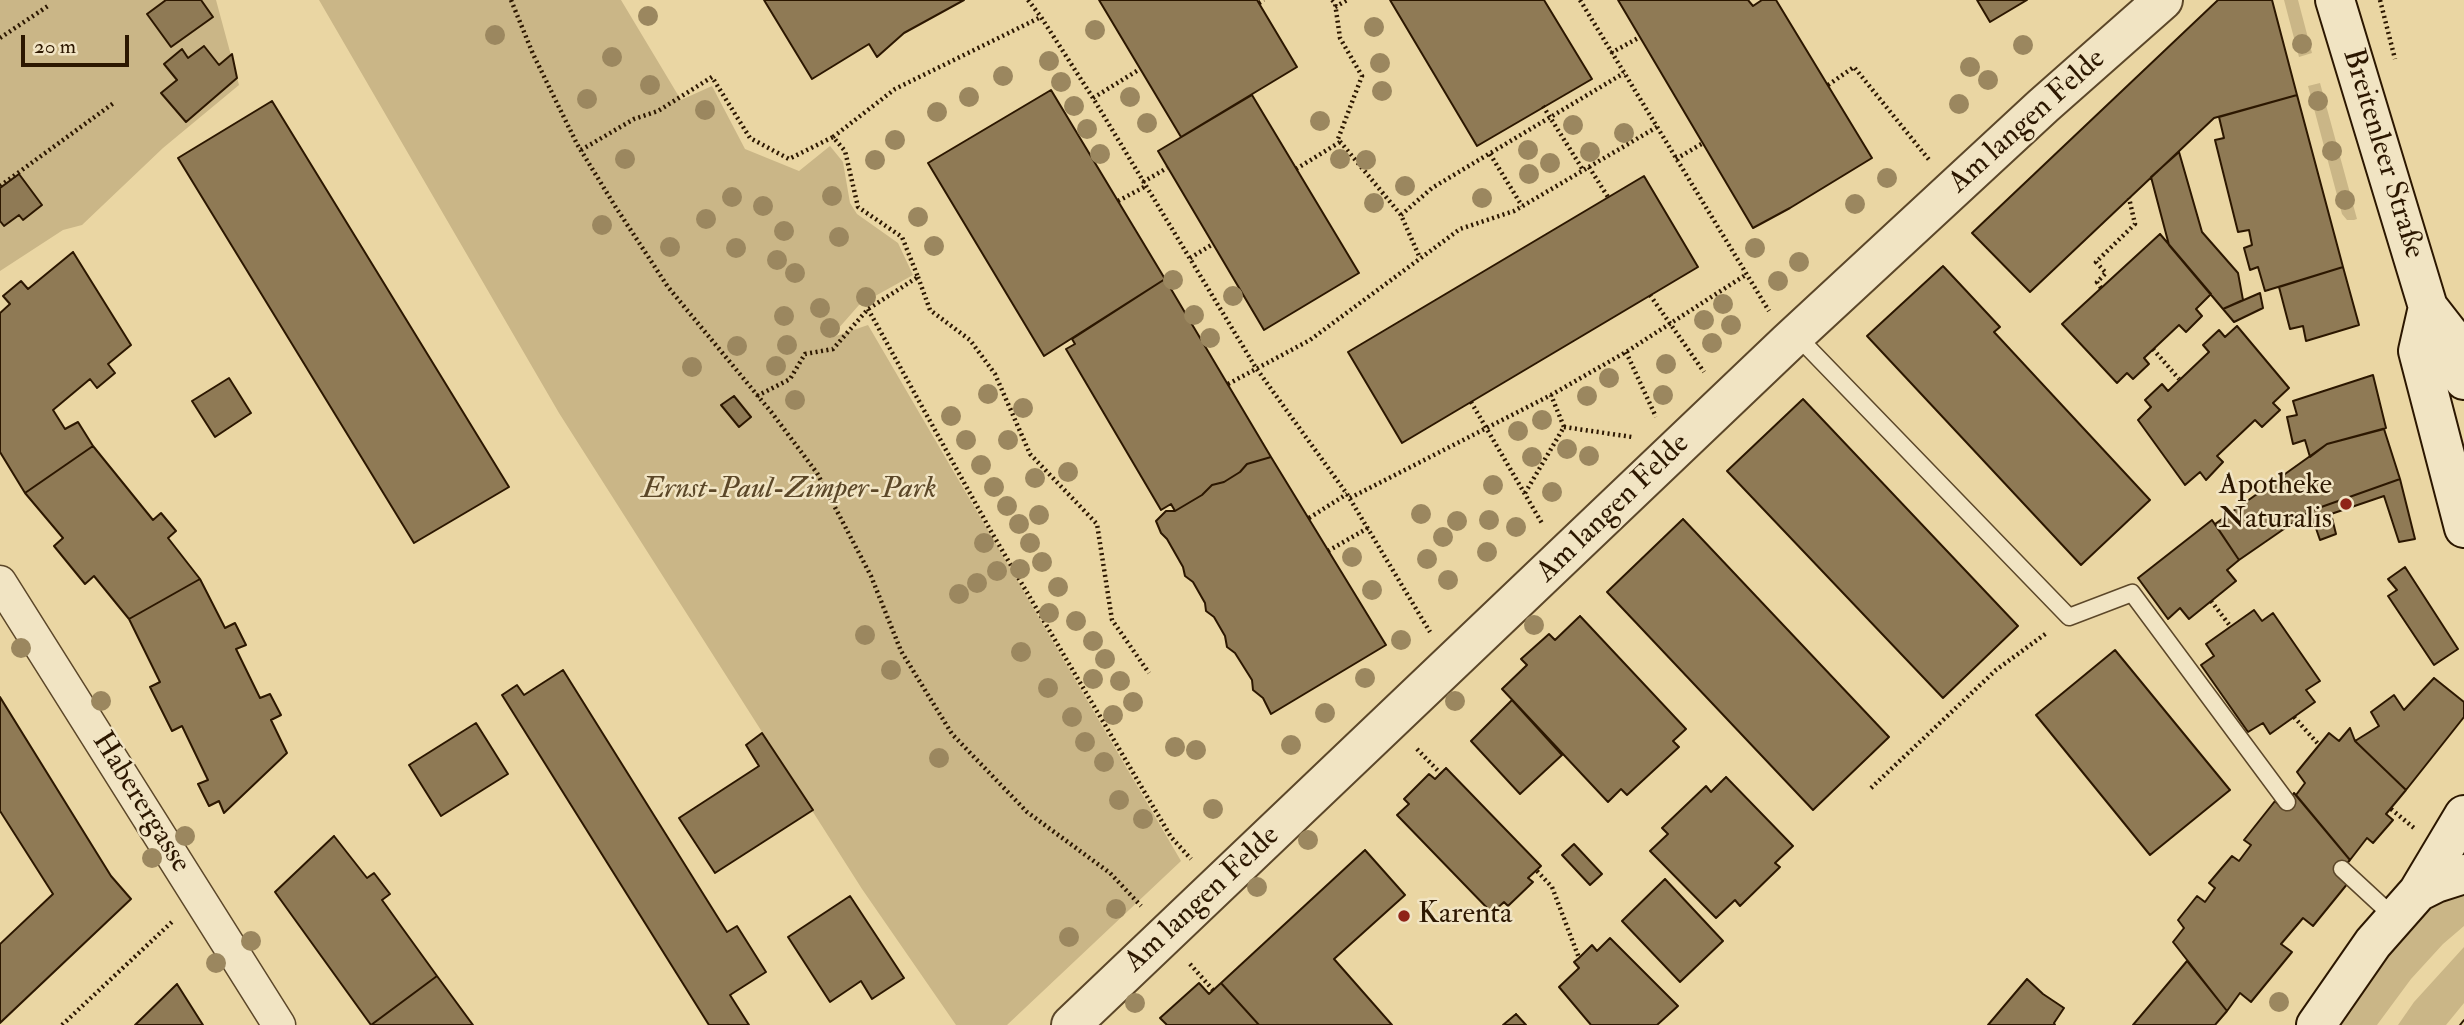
<!DOCTYPE html>
<html>
<head>
<meta charset="utf-8">
<style>
  body { margin:0 }
  #map { position:relative; width:2464px; height:1025px; overflow:hidden; background:#ead6a3; font-family:"IM FELL Double Pica",serif }
  canvas { display:block }
  .scale { position:absolute; left:21px; top:35px; width:108px; height:32px; box-sizing:border-box; border:4px solid #2c1700; border-top:0; padding-left:9px; font-size:21px; line-height:24px; white-space:nowrap; color:#2c1700; -webkit-text-stroke:5px #f1e4c3; paint-order:stroke }
</style>
</head>
<body>
<div id="map">
<canvas width="2464" height="1025"></canvas>
<div class="scale">20 m</div>
</div>
<script>
const c = document.querySelector('canvas').getContext('2d');
c.lineJoin = 'round';
function fill(path, color) {
  c.fillStyle = color;
  c.fill(path, 'evenodd');
}
function shape(rows) {
  const path = new Path2D();
  for (const r of rows) {
    path.moveTo(r[0], r[1]);
    for (let i = 2; i < r.length; i += 2) path.lineTo(r[i], r[i + 1]);
  }
  return path;
}
function trace(path, color, width, dash) {
  c.strokeStyle = color;
  c.lineWidth = width;
  c.lineCap = dash ? 'butt' : 'round';
  c.setLineDash(dash || []);
  c.stroke(path);
}
function write(font, color, halo, rows, align = 'center') {
  c.font = font + ' "IM FELL Double Pica",serif';
  c.lineWidth = 5;
  c.setLineDash([]);
  c.textBaseline = 'middle';
  c.strokeStyle = halo;
  c.fillStyle = color;
  for (const [text, x, y, turn = 0] of rows) {
    c.save();
    c.translate(x, y);
    c.rotate((+turn || 0) * Math.PI / 180);
    c.textAlign = isNaN(turn) ? turn : align;
    if (halo) c.strokeText(text, 0, 0);
    c.fillText(text, 0, 0);
    c.restore();
  }
}
fill(shape([
  [0,0,216,0,239,85,163,148,82,225,63,230,0,271],
  [319,0,621,0,681,100,712,86,745,149,799,171,830,146,843,162,850,203,857,214,898,243,913,275,859,305,830,338,868,325,1181,861,1007,1025,956,1025,862,889,559,413],
  [2284,0,2298,0,2312,53,2299,57],
  [2320,83,2357,219,2354,220,2347,220,2342,214,2308,86],
  [2464,890,2464,926,2443,944,2411,979,2377,1025,2328,1025,2416,920,2439,903],
  [2464,947,2464,1003,2446,1025,2398,1025,2414,1002]
]), '#cab687');
const building = shape([
  [166,0,201,0,213,17,171,47,147,14,166,0],
  [764,0,964,0,904,33,877,57,869,44,812,79,764,0],
  [1099,0,1257,0,1297,67,1181,137,1099,0],
  [1390,0,1544,0,1592,79,1477,146,1390,0],
  [1618,0,1748,0,1753,6,1762,0,1776,0,1872,158,1790,208,1753,228,1618,0],
  [1977,0,2027,0,1990,22,1977,0],
  [2218,0,2272,0,2297,95,2214,118,2030,292,1972,233,2218,0],
  [204,46,219,65,232,54,237,78,186,122,161,93,177,80,164,64,182,49,188,58,204,46],
  [1051,90,1165,279,1044,356,928,163,1051,90],
  [1252,95,1359,273,1264,330,1158,151,1252,95],
  [2297,95,2343,267,2265,291,2258,267,2250,270,2244,248,2252,245,2249,230,2238,232,2215,140,2224,138,2219,117,2297,95],
  [272,101,509,487,414,543,178,158,272,101],
  [2179,152,2202,232,2238,273,2243,300,2223,309,2169,245,2151,177,2179,152],
  [19,174,42,205,23,220,19,215,4,226,0,221,0,188,19,174],
  [1644,176,1698,267,1402,443,1348,352,1644,176],
  [2160,234,2211,294,2196,309,2202,316,2186,332,2179,325,2144,358,2149,364,2133,379,2127,373,2117,383,2062,324,2160,234],
  [73,252,131,345,108,364,115,373,97,388,90,379,53,410,65,429,78,422,93,446,25,493,0,452,0,313,10,304,3,296,21,281,28,289,73,252],
  [1943,266,2000,327,1994,332,2150,500,2081,565,1867,336,1943,266],
  [2343,267,2359,325,2306,341,2303,326,2290,329,2279,287,2343,267],
  [1165,279,1271,457,1247,464,1240,472,1224,482,1212,485,1202,495,1175,511,1171,504,1161,510,1066,349,1075,344,1072,339,1165,279],
  [2260,293,2263,308,2234,322,2223,309,2260,293],
  [2237,326,2289,388,2273,403,2280,410,2262,427,2255,420,2217,456,2223,462,2206,480,2200,472,2185,485,2138,420,2151,407,2145,400,2162,384,2168,391,2209,352,2203,345,2219,330,2225,337,2237,326],
  [2373,375,2386,428,2327,444,2310,457,2305,440,2293,444,2287,417,2297,415,2293,401,2373,375],
  [229,378,251,413,215,437,192,401,229,378],
  [734,396,751,417,739,427,721,405,734,396],
  [1803,399,2018,626,1943,698,1727,471,1803,399],
  [2384,429,2400,479,2310,511,2239,560,2215,524,2327,444,2384,429],
  [93,446,153,520,161,513,176,531,168,538,200,579,129,619,94,576,85,584,54,546,63,538,25,493,93,446],
  [1271,457,1386,645,1271,714,1263,698,1253,690,1252,680,1235,653,1227,647,1225,636,1214,617,1206,611,1205,603,1193,582,1185,576,1183,567,1167,539,1161,533,1156,521,1166,511,1175,511,1202,495,1212,485,1224,482,1240,472,1247,464,1271,457],
  [2400,479,2415,539,2399,542,2384,496,2331,514,2336,534,2320,540,2310,511,2400,479],
  [1683,519,1889,737,1813,810,1607,592,1683,519],
  [2212,520,2239,560,2227,570,2236,581,2189,619,2180,608,2168,619,2138,578,2212,520],
  [2405,567,2458,649,2434,665,2388,596,2397,590,2388,579,2405,567],
  [200,579,225,628,235,623,246,645,236,649,260,698,270,694,281,715,271,720,287,753,224,813,219,801,209,806,198,784,208,780,182,726,172,731,150,687,160,682,129,619,200,579],
  [2254,610,2262,621,2273,613,2320,681,2306,690,2315,702,2270,734,2263,723,2248,732,2201,665,2214,656,2206,644,2254,610],
  [1580,616,1686,729,1673,741,1679,747,1627,795,1621,789,1608,802,1502,689,1527,665,1521,659,1549,634,1555,640,1580,616],
  [2115,650,2230,790,2150,855,2036,715,2115,650],
  [563,670,727,932,737,926,766,972,730,995,749,1025,709,1025,502,695,517,685,524,695,563,670],
  [2434,678,2464,702,2464,717,2406,790,2355,741,2379,726,2371,712,2394,695,2404,710,2434,678],
  [0,697,111,876,131,899,0,1023,0,944,53,894,0,811,0,697],
  [1512,700,1562,755,1520,794,1471,741,1512,700],
  [476,723,508,774,441,816,409,765,476,723],
  [2350,728,2355,741,2406,790,2386,814,2393,820,2373,843,2367,838,2350,860,2296,795,2305,783,2297,772,2329,733,2339,741,2350,728],
  [762,733,813,810,715,873,679,818,759,766,746,745,762,733],
  [1446,768,1541,866,1528,878,1533,882,1508,906,1504,902,1492,913,1397,815,1409,804,1404,799,1429,774,1435,779,1446,768],
  [1726,777,1793,846,1775,863,1780,867,1740,906,1735,900,1716,918,1650,851,1668,834,1662,828,1706,786,1711,792,1726,777],
  [2294,793,2350,860,2342,869,2348,883,2313,926,2303,918,2281,944,2292,952,2251,1002,2240,993,2227,1011,2173,942,2184,928,2178,920,2197,896,2205,902,2215,888,2209,883,2232,856,2239,861,2251,845,2244,840,2275,801,2282,808,2294,793],
  [334,836,367,878,374,873,390,894,382,900,437,976,371,1025,275,892,334,836],
  [1574,844,1602,874,1590,885,1562,855,1574,844],
  [1365,850,1405,895,1334,959,1392,1025,1259,1025,1221,983,1365,850],
  [1665,879,1723,941,1680,982,1622,921,1665,879],
  [850,896,904,978,872,999,861,981,830,1002,788,937,850,896],
  [1610,938,1678,1006,1657,1025,1591,1025,1559,987,1579,968,1574,962,1579,958,1592,945,1597,951,1610,938],
  [2187,961,2227,1011,2215,1025,2133,1025,2187,961],
  [437,976,473,1025,371,1025,437,976],
  [2027,979,2043,994,2064,1008,2054,1023,2055,1025,1988,1025,2027,979],
  [1199,983,1209,994,1221,983,1259,1025,1167,1025,1160,1018,1199,983],
  [177,984,203,1025,135,1025,177,984],
  [1516,1014,1526,1025,1503,1025,1516,1014]
]);
fill(building, '#8f7a55');
trace(building, '#2c1700', 2);
const service = shape([
  [1796,335,2069,617,2132,593,2287,802],
  [2342,869,2395,918]
]);
const minor = shape([
  [0,582,279,1025]
]);
const tertiary = shape([
  [1071,1025,1788,342,2043,106,2163,0]
]);
const secondary = shape([
  [2335,0,2428,307,2453,339,2464,380],
  [2428,307,2418,351,2464,528],
  [2418,892,2464,815],
  [2316,1025,2373,943,2418,892,2436,883,2464,874]
]);
trace(service, '#5c4729', 19);
trace(minor, '#5c4729', 35);
trace(tertiary, '#5c4729', 42);
trace(secondary, '#2c1700', 42);
trace(shape([
  [511,0,533,54,577,144,615,206,668,287,772,413,817,473,871,576,901,651,952,734,1027,812,1110,873,1141,906],
  [1028,0,1041,17,1093,98,1256,368,1347,494,1430,632],
  [1332,0,1335,3,1340,38,1362,76,1338,139,1401,215,1420,258],
  [1580,0,1769,311],
  [2380,0,2395,59],
  [1259,3,1264,0],
  [1335,7,1347,0],
  [0,38,48,6],
  [1611,53,1640,37],
  [1828,85,1854,67,1930,161],
  [1093,98,1140,69],
  [1543,106,1583,170],
  [581,150,634,119,658,111,712,77,750,138,789,159,833,137],
  [1490,154,1522,206],
  [1676,159,1703,143],
  [1589,167,1608,197],
  [1296,169,1340,142],
  [1143,182,1167,168],
  [0,186,115,102],
  [1118,201,1146,186],
  [1401,215,1432,188,1624,73],
  [1190,258,1213,244],
  [918,277,930,310,970,340,995,374,1030,454,1097,524,1112,620,1149,673],
  [2101,288,2097,282,2106,273,2096,262,2135,224,2129,198],
  [1650,295,1704,372],
  [868,309,992,533,1171,837,1191,859],
  [2153,349,2179,379],
  [1626,352,1656,417],
  [1228,384,1310,340,1460,229,1514,211,1657,127],
  [757,396,790,379,805,354,833,349,868,309,918,277,902,237,858,207,845,151,833,137,895,89,1041,17],
  [1471,402,1543,525],
  [1564,427,1632,437],
  [1525,493,1564,427,1551,395],
  [1350,498,1551,395,1626,352,1747,274],
  [1309,518,1347,494],
  [1328,551,1368,528],
  [2211,601,2231,627],
  [2294,717,2319,745],
  [1417,749,1441,774],
  [1871,788,1996,670,2048,632],
  [2391,809,2414,828],
  [1537,871,1552,887,1579,958],
  [1190,964,1213,990],
  [62,1025,174,920]
]), '#2c1700', 4.5, [2, 3.5]);
trace(service, '#f1e4c3', 16);
trace(minor, '#f1e4c3', 32);
trace(tertiary, '#f1e4c3', 38);
trace(secondary, '#f1e4c3', 38);
trace(shape([
  [2460,1025,2464,1020]
]), '#2c1700', 2);
c.fillStyle = '#9b875f';
for (const [x, y] of [
  [648,16],
  [1374,27],
  [1095,30],
  [495,35],
  [2302,44],
  [2023,45],
  [612,57],
  [1049,61],
  [1380,63],
  [1970,67],
  [1003,76],
  [1988,80],
  [1061,82],
  [650,85],
  [1382,91],
  [969,97],
  [1130,97],
  [587,99],
  [2318,101],
  [1959,104],
  [1074,106],
  [705,110],
  [937,112],
  [1320,121],
  [1147,123],
  [1573,125],
  [1087,129],
  [1624,133],
  [895,140],
  [1528,150],
  [2332,151],
  [1590,152],
  [1100,154],
  [625,159],
  [1340,159],
  [875,160],
  [1366,160],
  [1550,163],
  [1529,174],
  [1887,178],
  [1405,186],
  [832,196],
  [732,197],
  [1482,198],
  [2345,200],
  [1374,203],
  [1855,204],
  [763,206],
  [918,217],
  [706,219],
  [602,225],
  [784,231],
  [839,237],
  [934,246],
  [670,247],
  [736,248],
  [1755,248],
  [777,260],
  [1799,262],
  [795,273],
  [1173,280],
  [1778,281],
  [1233,296],
  [866,297],
  [1723,304],
  [820,308],
  [1194,315],
  [784,316],
  [1704,320],
  [1731,325],
  [830,328],
  [1210,338],
  [1712,343],
  [787,345],
  [737,346],
  [1666,364],
  [776,366],
  [692,367],
  [1609,378],
  [988,394],
  [1663,395],
  [1587,396],
  [795,400],
  [1023,408],
  [951,416],
  [1542,420],
  [1518,431],
  [966,440],
  [1008,440],
  [1567,449],
  [1589,456],
  [1532,457],
  [981,465],
  [1068,472],
  [1035,478],
  [1493,485],
  [994,487],
  [1552,492],
  [1007,506],
  [1421,514],
  [1039,515],
  [1489,520],
  [1457,521],
  [1019,524],
  [1516,527],
  [1443,537],
  [984,543],
  [1030,543],
  [1487,552],
  [1352,557],
  [1427,559],
  [1042,562],
  [1020,569],
  [997,571],
  [1448,580],
  [977,583],
  [1058,587],
  [1372,590],
  [959,594],
  [1049,613],
  [1076,621],
  [1534,625],
  [865,635],
  [1401,640],
  [1093,641],
  [21,648],
  [1021,652],
  [1105,659],
  [891,670],
  [1365,678],
  [1093,679],
  [1120,681],
  [1048,688],
  [101,701],
  [1455,701],
  [1133,702],
  [1325,713],
  [1113,715],
  [1072,717],
  [1085,742],
  [1291,745],
  [1175,747],
  [1196,750],
  [939,758],
  [1104,762],
  [1119,800],
  [1213,809],
  [1143,819],
  [185,836],
  [1308,840],
  [152,858],
  [1257,887],
  [1116,909],
  [1069,937],
  [251,941],
  [216,963],
  [2279,1002],
  [1135,1003]
]) {
  c.beginPath();
  c.arc(x, y, 10, 0, 2 * Math.PI);
  c.fill();
}
for (const [x, y, r, color] of [
  [2346,504,7,"#8f2418"],
  [1404,916,7,"#8f2418"]
]) {
  const dot = new Path2D();
  dot.arc(x, y, r, 0, 2 * Math.PI);
  c.fillStyle = color;
  c.fill(dot);
  trace(dot, '#f1e4c3', 2.5);
}
write('30px', '#2c1700', '#f1e4c3', [
  ["Am langen Felde",2028,122,-42],
  ["Breitenleer Straße",2382,154,73],
  ["Am langen Felde",1614,509,-44],
  ["Haberergasse",140,803,58],
  ["Am langen Felde",1203,900,-43]
]);
write('30px', '#2c1700', '#f1e4c3', [
  ["Apotheke",2332,487],
  ["Naturalis",2332,521],
  ["Karenta",1418,916,"left"]
], 'right');
write('italic 30px', '#5b4728', '#f1e4c3', [
  ["Ernst-Paul-Zimper-Park",789,491]
]);
</script>
</body>
</html>
